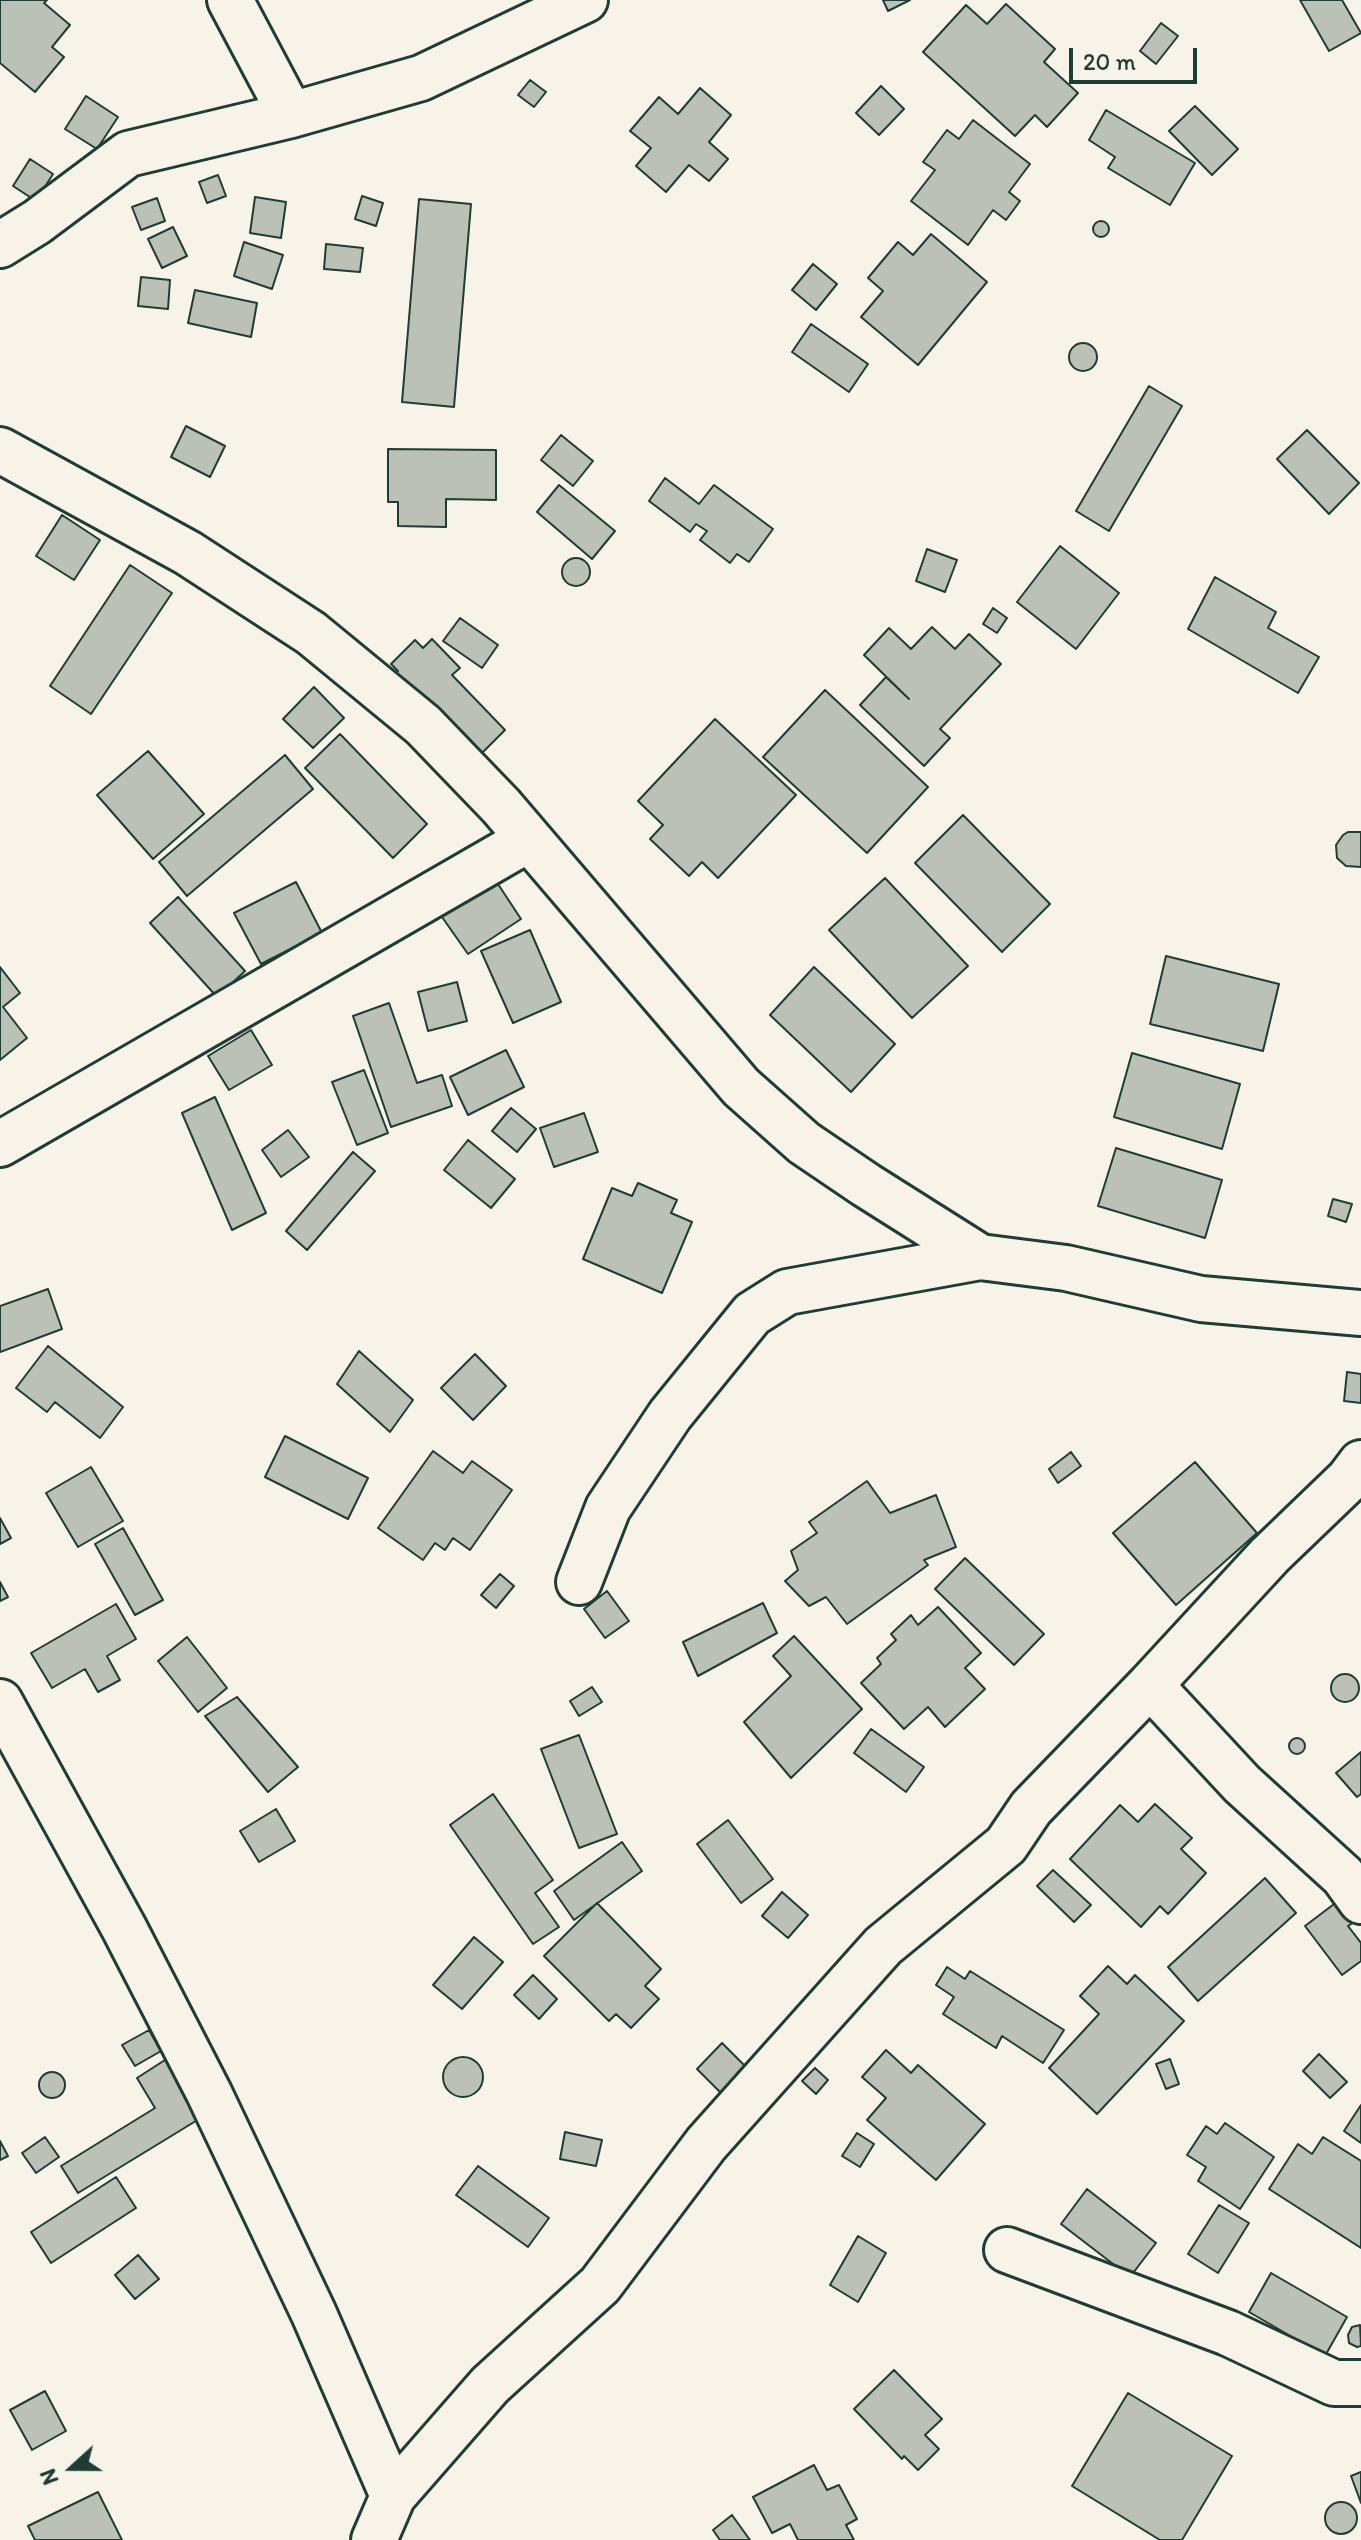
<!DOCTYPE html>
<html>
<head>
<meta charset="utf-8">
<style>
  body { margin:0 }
  #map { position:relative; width:1361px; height:2540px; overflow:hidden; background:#f7f3e8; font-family:Itim,sans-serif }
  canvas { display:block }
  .north { position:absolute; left:32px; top:2428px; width:80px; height:80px; -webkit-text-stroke:6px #f7f3e8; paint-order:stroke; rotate:249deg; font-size:22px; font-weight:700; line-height:32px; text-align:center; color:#1f3d34 }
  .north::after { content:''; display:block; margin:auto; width:28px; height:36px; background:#1f3d34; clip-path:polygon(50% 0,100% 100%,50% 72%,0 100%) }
  .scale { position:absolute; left:1069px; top:48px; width:128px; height:36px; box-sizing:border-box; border:4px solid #1f3d34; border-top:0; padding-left:10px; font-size:24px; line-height:28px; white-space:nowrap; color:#1f3d34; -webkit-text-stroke:6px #f7f3e8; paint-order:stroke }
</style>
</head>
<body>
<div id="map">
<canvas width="1361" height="2540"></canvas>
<div class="north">N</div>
<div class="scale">20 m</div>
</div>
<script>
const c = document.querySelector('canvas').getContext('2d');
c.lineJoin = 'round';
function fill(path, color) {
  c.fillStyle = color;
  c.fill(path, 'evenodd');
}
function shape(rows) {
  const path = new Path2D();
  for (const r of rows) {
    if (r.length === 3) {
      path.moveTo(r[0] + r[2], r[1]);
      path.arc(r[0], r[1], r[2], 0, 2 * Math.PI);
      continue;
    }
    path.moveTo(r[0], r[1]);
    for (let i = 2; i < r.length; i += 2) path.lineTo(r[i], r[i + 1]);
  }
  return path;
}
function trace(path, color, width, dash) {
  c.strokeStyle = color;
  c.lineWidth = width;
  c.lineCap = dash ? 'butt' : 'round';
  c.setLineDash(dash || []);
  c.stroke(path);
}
const building = shape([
  [0,0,47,0,44,3,70,25,52,47,64,57,35,92,0,63,0,0],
  [883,0,910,0,888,11,883,0],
  [1300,0,1342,0,1361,33,1329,51,1300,0],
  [1006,4,1055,49,1044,62,1078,93,1047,127,1035,115,1015,136,923,52,966,5,987,24,1006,4],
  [1161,23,1178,36,1156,64,1140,51,1161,23],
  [530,80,546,92,534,107,518,95,530,80],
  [881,86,904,109,879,135,856,113,881,86],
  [700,88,731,115,709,142,728,159,709,181,689,165,666,192,636,166,651,148,630,131,659,97,678,114,700,88],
  [86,96,118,117,97,149,65,129,86,96],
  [1195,106,1238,149,1212,175,1169,131,1195,106],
  [1106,110,1195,163,1170,205,1108,168,1115,157,1089,140,1106,110],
  [973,120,1030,164,1009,192,1020,201,1006,220,993,210,968,245,911,201,935,170,923,162,947,130,959,139,973,120],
  [30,159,53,174,36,201,13,186,30,159],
  [218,175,226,196,207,203,199,182,218,175],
  [362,196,383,203,376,226,355,219,362,196],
  [255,197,286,202,281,238,250,233,255,197],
  [157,198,165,221,141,230,132,207,157,198],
  [419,199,471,204,454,407,402,402,419,199],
  [1101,229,8],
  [173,227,187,256,162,268,148,239,173,227],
  [931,234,987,282,918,365,861,317,883,291,868,278,898,242,913,255,931,234],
  [244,242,283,255,272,289,234,276,244,242],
  [326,244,363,248,360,272,324,269,326,244],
  [813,264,837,284,816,310,792,290,813,264],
  [141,277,170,280,168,309,138,306,141,277],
  [195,290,257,303,251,337,188,323,195,290],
  [811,324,868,364,849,392,792,352,811,324],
  [1083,357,14],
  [1149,386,1182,406,1109,531,1076,511,1149,386],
  [186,426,225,446,210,477,171,457,186,426],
  [1307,430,1359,483,1329,514,1277,459,1307,430],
  [561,435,593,461,573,486,541,460,561,435],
  [388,449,496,450,496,500,446,499,446,527,398,526,398,502,388,502,388,449],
  [665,478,699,504,714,485,773,529,749,562,737,554,730,563,700,540,707,531,696,524,690,532,649,501,665,478],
  [559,485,615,531,592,559,537,512,559,485],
  [62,515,100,540,74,580,36,556,62,515],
  [1060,546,1119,593,1076,649,1017,602,1060,546],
  [927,549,957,560,945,592,916,581,927,549],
  [576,572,14],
  [130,565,172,593,91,714,50,686,130,565],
  [1215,577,1276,612,1268,628,1319,657,1298,693,1188,629,1215,577],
  [993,608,1007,618,997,633,983,624,993,608],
  [460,618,498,645,482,668,443,641,460,618],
  [932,627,955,649,969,634,1001,664,940,729,950,738,924,766,860,705,886,677,909,699,864,655,889,628,911,649,932,627],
  [432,639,460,668,452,675,505,730,481,754,426,697,418,707,390,678,398,671,391,664,415,640,423,648,432,639],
  [314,687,344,718,313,748,283,719,314,687],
  [825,690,928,787,867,853,763,757,825,690],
  [715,719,796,795,718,878,702,862,689,876,650,839,663,825,638,801,715,719],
  [340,734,427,824,393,858,305,768,340,734],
  [148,751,204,814,153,859,97,795,148,751],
  [285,755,313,789,187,896,159,862,285,755],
  [963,815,1050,904,1002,952,915,863,963,815],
  [1348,832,1361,832,1361,867,1346,866,1337,858,1336,845,1343,835,1348,832],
  [885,878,968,966,912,1018,829,930,885,878],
  [496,881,521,919,468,954,442,917,496,881],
  [296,882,322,933,261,964,234,913,296,882],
  [178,897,245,971,217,997,150,923,178,897],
  [530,930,561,1002,513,1023,481,951,530,930],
  [1166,956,1279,984,1263,1051,1150,1024,1166,956],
  [0,967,20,993,3,1007,27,1038,0,1060,0,967],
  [814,967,895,1044,851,1092,770,1015,814,967],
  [457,982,467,1021,428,1031,418,992,457,982],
  [389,1003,417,1083,442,1075,452,1106,391,1127,353,1016,389,1003],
  [251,1030,272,1065,229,1090,208,1056,251,1030],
  [506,1050,524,1087,468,1115,450,1077,506,1050],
  [1132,1053,1240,1084,1222,1149,1114,1117,1132,1053],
  [364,1070,388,1133,357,1145,332,1082,364,1070],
  [215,1097,266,1213,232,1230,182,1113,215,1097],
  [511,1108,536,1129,517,1152,492,1131,511,1108],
  [584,1113,598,1152,554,1167,540,1128,584,1113],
  [288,1130,309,1157,281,1177,262,1150,288,1130],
  [468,1140,515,1179,491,1208,444,1170,468,1140],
  [1116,1148,1222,1180,1205,1238,1098,1206,1116,1148],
  [353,1152,375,1171,307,1250,286,1231,353,1152],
  [638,1183,677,1200,671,1213,692,1222,662,1293,583,1259,612,1188,632,1196,638,1183],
  [1333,1199,1352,1204,1346,1222,1328,1216,1333,1199],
  [48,1289,62,1329,0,1352,0,1306,48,1289],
  [48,1346,123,1407,100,1438,55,1402,47,1412,16,1388,48,1346],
  [359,1351,413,1400,390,1432,337,1384,359,1351],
  [475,1354,506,1386,473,1420,441,1388,475,1354],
  [1347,1372,1361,1374,1361,1403,1344,1401,1347,1372],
  [285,1436,368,1478,348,1519,265,1477,285,1436],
  [433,1451,463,1473,472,1461,512,1490,470,1550,453,1538,445,1550,435,1543,423,1560,378,1528,433,1451],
  [1071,1452,1081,1466,1058,1483,1049,1469,1071,1452],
  [1195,1462,1257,1533,1176,1605,1113,1533,1195,1462],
  [91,1467,123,1521,78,1547,46,1493,91,1467],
  [867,1481,890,1513,936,1495,956,1547,924,1560,928,1565,847,1624,826,1597,809,1606,785,1581,798,1570,791,1551,817,1533,809,1522,867,1481],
  [0,1518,11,1538,0,1544,0,1518],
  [123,1528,163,1600,135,1615,95,1544,123,1528],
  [965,1558,1044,1634,1014,1665,935,1589,965,1558],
  [500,1574,514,1586,496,1608,481,1595,500,1574],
  [0,1582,8,1597,0,1601,0,1582],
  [607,1591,629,1621,605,1638,584,1609,607,1591],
  [763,1603,777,1633,698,1676,683,1642,763,1603],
  [116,1604,136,1639,107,1656,120,1680,98,1692,85,1669,52,1688,31,1653,116,1604],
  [938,1607,981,1653,965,1668,985,1689,945,1727,928,1707,904,1729,861,1683,881,1664,877,1658,896,1640,891,1634,911,1615,918,1625,938,1607],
  [794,1636,862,1709,791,1778,744,1722,791,1676,773,1656,794,1636],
  [187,1637,227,1688,198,1712,158,1661,187,1637],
  [1345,1688,14],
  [592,1687,602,1702,579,1716,570,1701,592,1687],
  [237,1697,298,1767,268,1792,205,1716,237,1697],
  [871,1729,924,1767,906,1792,854,1753,871,1729],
  [579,1735,617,1834,579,1848,541,1749,579,1735],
  [1297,1746,8],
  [1361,1752,1361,1794,1357,1797,1336,1773,1361,1752],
  [493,1794,553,1880,535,1893,559,1927,533,1944,450,1825,493,1794],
  [1155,1804,1192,1838,1181,1849,1206,1873,1168,1914,1160,1906,1141,1927,1070,1859,1120,1805,1138,1822,1155,1804],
  [276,1809,295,1841,259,1862,240,1831,276,1809],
  [728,1820,773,1879,741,1903,697,1844,728,1820],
  [622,1842,642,1871,574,1920,554,1891,622,1842],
  [1053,1870,1091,1905,1074,1922,1037,1886,1053,1870],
  [1265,1878,1296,1913,1198,2001,1168,1967,1265,1878],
  [782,1892,808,1915,788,1938,762,1916,782,1892],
  [1338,1901,1354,1922,1348,1926,1361,1943,1361,1961,1342,1975,1305,1926,1338,1901],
  [597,1903,661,1969,645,1986,659,1999,631,2028,616,2014,609,2021,544,1956,597,1903],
  [474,1937,503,1962,462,2009,433,1985,474,1937],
  [1108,1966,1127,1984,1135,1975,1184,2021,1097,2114,1049,2068,1099,2014,1080,1996,1108,1966],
  [947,1967,965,1979,970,1971,1064,2030,1043,2063,1002,2036,996,2048,943,2014,954,1997,936,1985,947,1967],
  [533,1975,557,1999,539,2019,514,1995,533,1975],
  [149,2030,161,2051,135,2066,122,2045,149,2030],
  [722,2043,755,2076,730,2102,697,2069,722,2043],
  [886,2050,911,2073,918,2065,985,2124,936,2180,867,2120,886,2098,862,2077,886,2050],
  [1319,2054,1347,2082,1330,2098,1303,2071,1319,2054],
  [463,2077,20],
  [168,2058,204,2116,78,2193,61,2166,155,2108,137,2078,168,2058],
  [1170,2059,1179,2084,1166,2089,1156,2064,1170,2059],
  [815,2068,828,2080,816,2094,802,2081,815,2068],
  [52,2085,13],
  [1361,2105,1361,2143,1344,2131,1361,2105],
  [1225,2123,1274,2157,1240,2209,1198,2181,1206,2167,1187,2155,1206,2126,1217,2134,1225,2123],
  [565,2132,602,2140,596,2166,560,2159,565,2132],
  [857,2133,874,2144,860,2167,842,2156,857,2133],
  [45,2137,59,2157,36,2173,22,2153,45,2137],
  [1323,2137,1361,2161,1361,2248,1269,2189,1298,2144,1312,2154,1323,2137],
  [0,2141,8,2156,0,2160,0,2141],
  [478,2166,549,2218,528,2247,456,2195,478,2166],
  [116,2177,136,2208,51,2263,31,2232,116,2177],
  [1087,2189,1156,2243,1130,2277,1061,2224,1087,2189],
  [1219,2205,1249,2223,1218,2273,1188,2254,1219,2205],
  [858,2236,886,2253,858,2302,830,2285,858,2236],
  [138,2255,159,2279,135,2299,115,2275,138,2255],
  [1271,2273,1347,2317,1325,2356,1249,2312,1271,2273],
  [1360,2325,1361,2346,1357,2347,1349,2343,1348,2335,1352,2327,1360,2325],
  [894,2370,942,2419,925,2435,939,2449,918,2470,904,2456,902,2459,854,2409,894,2370],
  [45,2391,66,2431,32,2450,10,2410,45,2391],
  [1128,2393,1232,2456,1182,2540,1160,2540,1072,2486,1128,2393],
  [814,2465,827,2490,839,2485,857,2519,846,2525,854,2540,798,2540,790,2524,772,2533,753,2497,814,2465],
  [1361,2472,1361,2503,1351,2476,1361,2472],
  [98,2492,122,2540,35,2540,28,2526,98,2492],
  [1341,2518,16],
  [732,2515,750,2540,720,2540,713,2530,732,2515]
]);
fill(building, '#bbc1b6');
trace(building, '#1f3d34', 2);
const minor = shape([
  [230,0,291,115],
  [0,245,37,222,128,154,291,115,421,78,585,0],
  [0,450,188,553,311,633,423,725,501,806,741,1087,804,1143,866,1185,980,1257,1066,1268,1201,1299,1361,1313],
  [0,1144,529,839],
  [579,1582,608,1508,670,1415,752,1314,787,1292,980,1257],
  [1150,1685,1242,1784,1343,1876,1361,1901],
  [0,1702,124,1928,209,2093,314,2314,393,2496],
  [1007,2250,1228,2333,1334,2383,1361,2383],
  [374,2540,393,2496,490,2385,600,2285,706,2144,883,1946,1006,1845,1031,1808,1150,1685,1270,1555,1349,1479,1361,1463]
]);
trace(minor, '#1f3d34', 50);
trace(minor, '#f7f3e8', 44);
</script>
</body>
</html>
